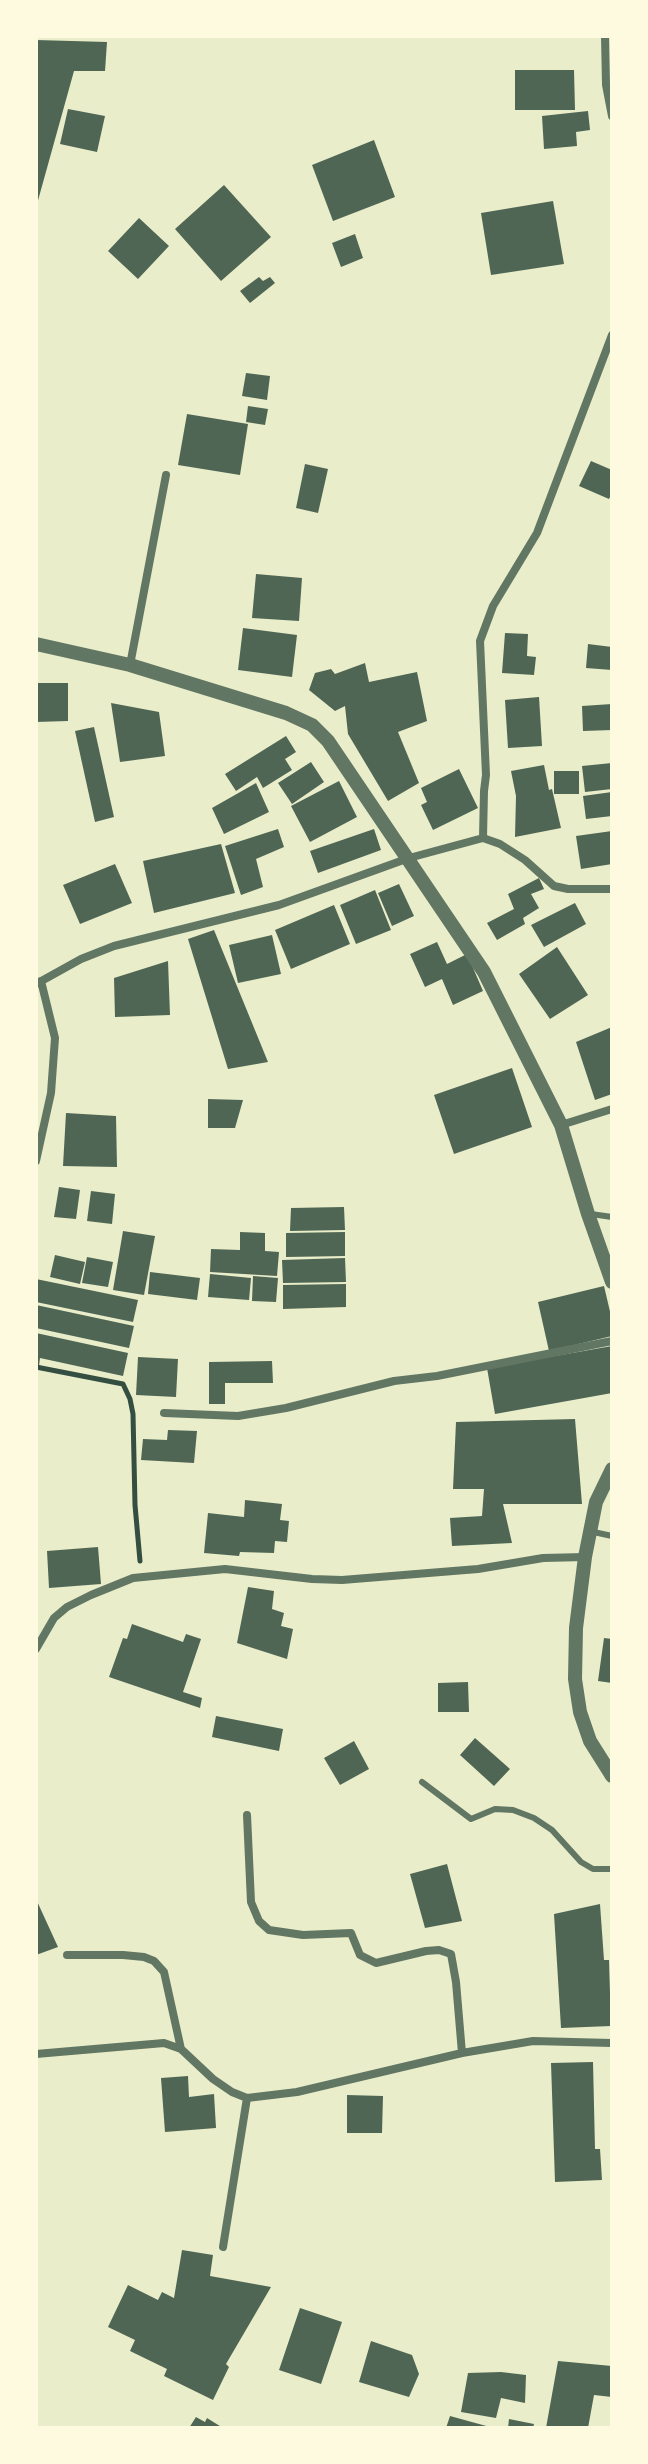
<!DOCTYPE html>
<html>
<head>
<meta charset="utf-8">
<style>
  body { margin:0 }
  #map { position:relative; width:648px; height:2464px; overflow:hidden; background:#e9edc9; font-family:"IBM Plex Serif",serif }
  canvas { display:block }
  .frame { position:absolute; inset:0; border:38px solid #fefae0; pointer-events:none }
</style>
</head>
<body>
<div id="map">
<canvas width="648" height="2464"></canvas>
<div class="frame"></div>
</div>
<script>
const c = document.querySelector('canvas').getContext('2d');
c.lineJoin = 'round';
function fill(path, color) {
  c.fillStyle = color;
  c.fill(path, 'evenodd');
}
function shape(rows) {
  const path = new Path2D();
  for (const r of rows) {
    path.moveTo(r[0], r[1]);
    for (let i = 2; i < r.length; i += 2) path.lineTo(r[i], r[i + 1]);
  }
  return path;
}
function trace(path, color, width, dash) {
  c.strokeStyle = color;
  c.lineWidth = width;
  c.lineCap = dash ? 'butt' : 'round';
  c.setLineDash(dash || []);
  c.stroke(path);
}
fill(shape([
  [36,40,107,42,105,71,74,71,37,204],
  [515,70,574,70,575,110,515,110],
  [68,109,105,116,97,152,60,144],
  [588,111,590,130,576,132,577,146,544,149,542,116],
  [374,140,395,197,333,221,312,165],
  [224,185,271,237,221,281,175,229],
  [553,201,564,264,491,275,481,213],
  [139,218,169,246,138,279,108,251],
  [355,234,363,258,341,267,332,243],
  [259,277,263,281,270,277,275,283,250,303,240,291],
  [246,373,270,376,267,400,242,396],
  [248,406,268,409,265,425,246,422],
  [187,414,248,424,240,475,178,465],
  [591,461,612,470,612,493,609,499,579,486],
  [305,464,328,469,318,513,296,508],
  [256,574,302,578,299,621,252,618],
  [243,628,297,635,292,677,238,670],
  [505,633,528,634,527,656,536,657,534,675,502,673],
  [588,644,612,647,612,670,586,668],
  [365,663,369,682,417,672,427,721,398,732,419,783,388,801,348,734,345,706,335,711,309,690,315,673,331,669,335,674],
  [36,683,68,683,68,721,36,722],
  [539,697,542,746,508,748,505,700],
  [111,703,159,712,165,756,120,762],
  [612,704,612,730,583,731,582,706],
  [94,727,114,817,95,822,75,731],
  [286,736,296,752,285,759,292,770,263,788,257,777,236,791,225,774],
  [311,762,324,782,292,804,278,783],
  [612,763,612,789,585,792,582,766],
  [544,765,549,790,552,789,561,828,515,837,516,796,511,771],
  [459,769,478,808,433,830,421,805,427,802,421,788],
  [554,771,579,771,579,794,554,794],
  [339,781,357,817,310,842,291,806],
  [256,783,269,812,224,834,212,808],
  [612,792,612,816,586,819,583,796],
  [278,829,284,847,256,859,263,887,241,895,225,846],
  [374,829,381,850,318,873,310,851],
  [612,831,612,864,581,869,576,836],
  [221,844,235,893,154,913,143,861],
  [115,864,132,903,80,924,63,885],
  [539,878,544,889,531,894,539,908,523,918,525,924,497,940,487,923,514,909,508,894],
  [399,884,414,916,392,926,378,893],
  [375,890,391,930,356,944,340,905],
  [575,903,586,924,544,947,531,925],
  [334,905,350,944,291,969,275,930],
  [214,930,268,1062,228,1069,188,939],
  [272,935,281,974,238,983,229,945],
  [437,942,447,964,467,954,483,991,453,1005,442,979,425,987,410,954],
  [557,947,588,995,550,1019,519,974],
  [168,961,170,1015,115,1017,114,978],
  [612,1027,612,1094,595,1100,576,1042],
  [512,1068,532,1127,454,1154,434,1095],
  [208,1099,243,1100,235,1128,208,1128],
  [66,1113,116,1116,117,1167,63,1166],
  [59,1187,80,1190,76,1219,54,1217],
  [91,1191,115,1194,112,1224,87,1221],
  [344,1207,345,1230,290,1231,291,1208],
  [123,1231,155,1236,144,1295,113,1290],
  [240,1232,265,1233,265,1251,279,1252,277,1276,210,1272,211,1249,240,1250],
  [345,1232,345,1256,286,1257,286,1233],
  [55,1255,85,1262,80,1284,50,1277],
  [87,1257,113,1262,108,1287,82,1283],
  [345,1258,346,1282,283,1283,282,1260],
  [150,1272,200,1278,197,1300,148,1294],
  [210,1274,251,1278,249,1300,208,1297],
  [253,1276,278,1278,276,1302,252,1301],
  [36,1279,138,1300,133,1322,36,1302],
  [346,1284,346,1307,283,1309,283,1285],
  [604,1286,612,1320,612,1336,549,1351,538,1302],
  [36,1305,134,1326,129,1348,36,1328],
  [36,1333,128,1353,123,1376,40,1358,39,1366,36,1365],
  [612,1346,612,1393,495,1414,487,1368],
  [138,1357,178,1359,176,1397,136,1395],
  [272,1361,273,1383,225,1383,225,1404,209,1404,209,1362],
  [575,1419,582,1504,503,1504,512,1543,452,1546,450,1518,482,1516,484,1489,453,1489,456,1422],
  [168,1430,197,1431,194,1463,141,1460,143,1439,167,1440],
  [245,1500,282,1504,280,1520,289,1521,287,1542,275,1541,274,1553,240,1552,239,1556,204,1553,208,1513,244,1517],
  [98,1547,101,1584,49,1588,47,1551],
  [248,1587,274,1591,272,1609,284,1613,281,1626,293,1629,287,1659,237,1643],
  [132,1624,183,1642,186,1634,201,1639,183,1692,202,1698,200,1708,109,1677,123,1638,127,1639],
  [604,1638,612,1639,612,1683,598,1681],
  [468,1682,469,1712,438,1712,438,1683],
  [216,1716,283,1729,279,1751,212,1737],
  [475,1738,510,1769,494,1786,460,1755],
  [354,1741,369,1769,340,1785,324,1758],
  [447,1864,462,1921,425,1928,410,1874],
  [36,1899,58,1947,36,1955],
  [600,1904,604,1960,609,1960,611,2026,561,2028,554,1914],
  [593,2062,595,2149,600,2149,602,2180,555,2182,551,2063],
  [188,2076,189,2097,214,2094,216,2128,165,2132,161,2078],
  [347,2095,383,2096,382,2133,347,2133],
  [182,2250,213,2255,210,2276,271,2287,226,2364,229,2367,213,2400,164,2376,167,2369,130,2351,135,2340,108,2327,128,2285,158,2300,162,2292,174,2298],
  [300,2308,342,2322,321,2384,279,2370],
  [371,2341,412,2355,419,2374,409,2397,359,2382],
  [558,2361,612,2366,612,2397,594,2395,588,2428,546,2428],
  [501,2372,526,2375,525,2403,501,2398,496,2418,461,2412,468,2373],
  [450,2416,490,2427,489,2428,446,2428],
  [196,2417,205,2422,207,2418,223,2428,189,2428],
  [509,2419,534,2424,533,2428,508,2428]
]), '#4f6655');
trace(shape([
  [36,1367,123,1384,130,1399,133,1414,135,1505,140,1561]
]), '#344e41', 5);
trace(shape([
  [591,1214,612,1217],
  [589,1531,612,1536],
  [422,1782,471,1819,495,1809,513,1810,534,1818,552,1830,581,1862,593,1869,612,1869]
]), '#617663', 6);
trace(shape([
  [605,36,606,85,612,116],
  [130,665,166,475],
  [483,838,484,791,486,775,480,641,493,606,537,533,612,335],
  [483,838,500,844,525,860,554,886,568,889,612,889],
  [36,984,81,959,114,946,279,905,409,858,483,838],
  [561,1125,612,1109],
  [36,1161,51,1093,55,1038,41,981],
  [164,1413,238,1416,286,1408,394,1381,437,1376,612,1341],
  [36,1649,54,1618,67,1607,91,1595,133,1578,225,1569,312,1579,342,1580,478,1569,543,1558,585,1557],
  [247,1815,251,1902,259,1921,269,1930,303,1935,351,1933,360,1955,376,1963,426,1951,439,1950,451,1954,456,1982,462,2053],
  [67,1955,123,1955,144,1957,154,1961,164,1972,181,2049,213,2079,232,2092,247,2098,297,2092,462,2053,533,2041,612,2043],
  [36,2054,164,2043,181,2049],
  [223,2247,247,2098]
]), '#617663', 8);
trace(shape([
  [36,644,130,665,286,713,312,725,328,741,484,972,561,1125,588,1214,612,1282],
  [612,1469,596,1502,585,1557,576,1628,575,1679,580,1712,590,1741,612,1776]
]), '#617663', 14);
</script>
</body>
</html>
